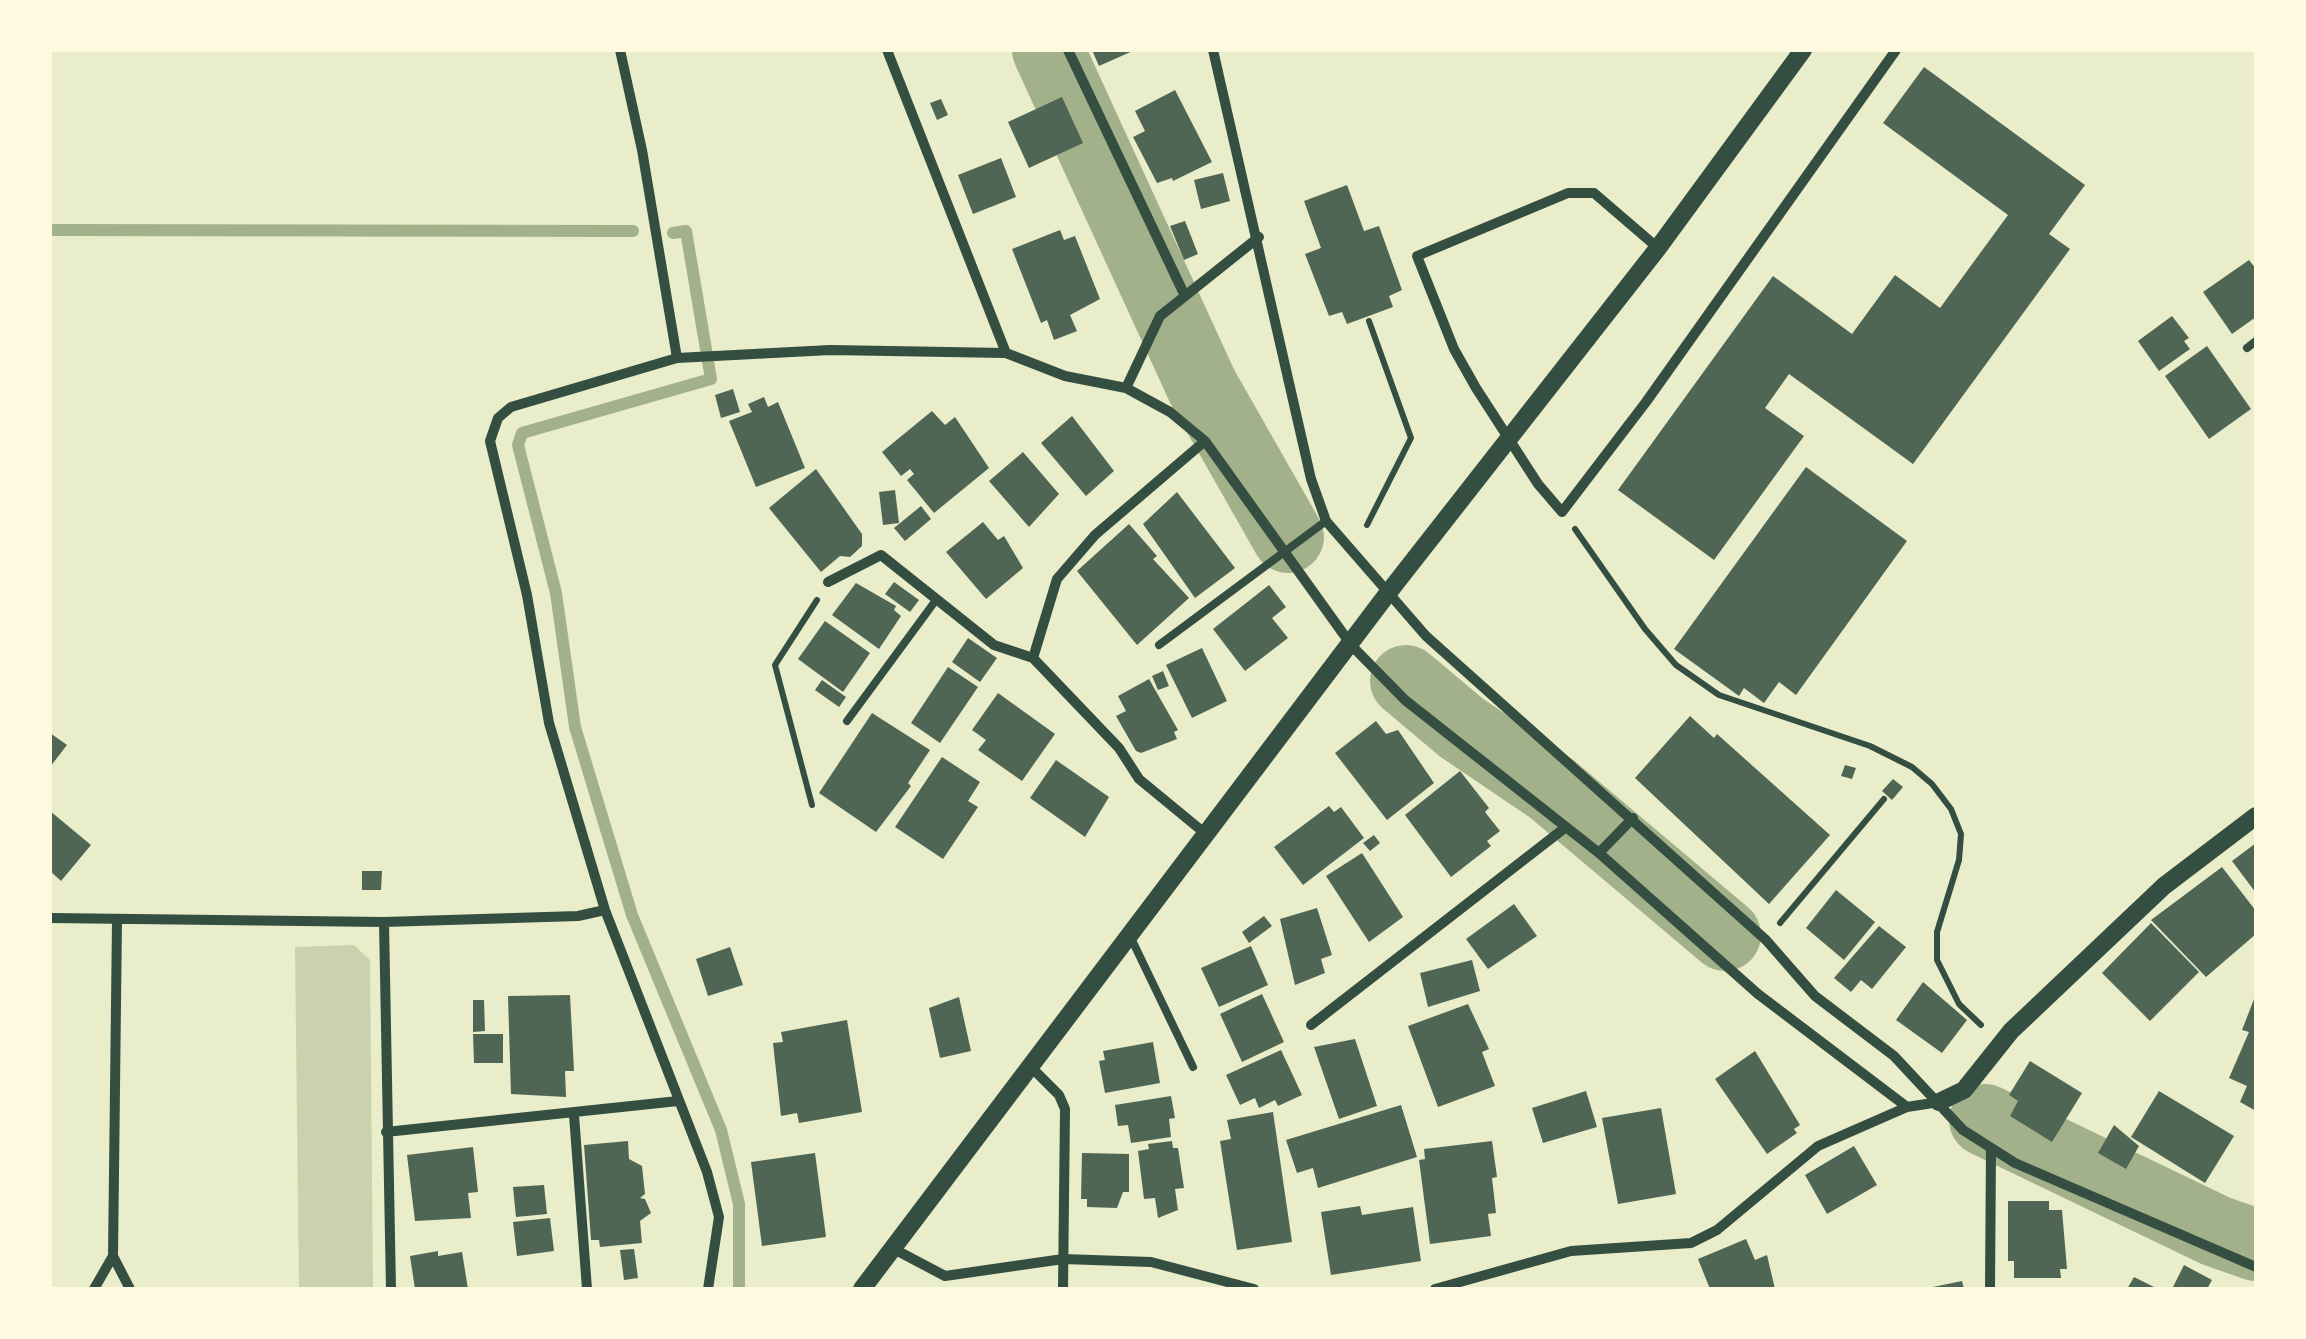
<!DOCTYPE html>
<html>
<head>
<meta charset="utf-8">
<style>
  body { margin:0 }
  #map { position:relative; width:2306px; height:1339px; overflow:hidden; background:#e9edc9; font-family:Merriweather,serif }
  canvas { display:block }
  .frame { position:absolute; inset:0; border:52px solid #fefae0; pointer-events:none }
</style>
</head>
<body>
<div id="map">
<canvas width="2306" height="1339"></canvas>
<div class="frame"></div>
</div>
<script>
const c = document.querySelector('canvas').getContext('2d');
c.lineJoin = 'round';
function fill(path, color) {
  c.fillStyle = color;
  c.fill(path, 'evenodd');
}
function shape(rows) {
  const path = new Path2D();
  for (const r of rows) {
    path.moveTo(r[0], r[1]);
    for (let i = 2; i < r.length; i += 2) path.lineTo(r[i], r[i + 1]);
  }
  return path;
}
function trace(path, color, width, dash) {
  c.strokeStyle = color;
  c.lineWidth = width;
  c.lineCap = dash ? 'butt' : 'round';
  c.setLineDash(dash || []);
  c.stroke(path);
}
fill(shape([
  [354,945,370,960,373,1289,299,1289,295,947]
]), '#cad2ad');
trace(shape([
  [50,230,633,231],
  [673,233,686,231,711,379,522,433,518,445,556,593,575,727,632,915,721,1130,739,1204,739,1289]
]), '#a3b18a', 12);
trace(shape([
  [1048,50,1202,386,1288,537],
  [1406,681,1462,728,1552,789,1725,935],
  [1985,1120,2216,1231,2256,1245]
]), '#a3b18a', 72);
fill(shape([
  [1092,50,1135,50,1099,66],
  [1924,67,2085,185,2049,234,2070,249,1913,464,1789,374,1765,408,1804,436,1714,560,1618,490,1773,276,1852,334,1895,275,1940,308,2008,215,1883,123],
  [1175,90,1212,162,1173,181,1172,178,1157,183,1133,137,1145,131,1135,111],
  [1062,97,1083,143,1029,168,1008,122],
  [941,99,948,115,937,120,930,103],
  [1001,158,1016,197,973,214,958,175],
  [1223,173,1230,201,1201,209,1194,180],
  [1347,185,1364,231,1379,226,1402,290,1389,296,1393,307,1347,324,1342,312,1329,316,1305,254,1321,248,1304,201],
  [1185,221,1198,254,1184,260,1170,226],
  [1060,230,1064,240,1075,236,1100,299,1070,315,1077,331,1054,340,1047,320,1041,323,1012,249],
  [2249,260,2256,269,2256,317,2232,334,2203,292],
  [2172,316,2189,338,2184,341,2190,349,2159,371,2138,341],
  [2207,346,2251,409,2209,439,2165,376],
  [733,389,740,412,721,418,715,395],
  [764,397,768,407,778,402,805,468,756,487,729,421,752,412,748,404],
  [932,411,945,425,955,417,989,468,934,513,907,480,914,474,910,469,901,476,882,452],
  [1072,416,1114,471,1086,496,1041,443],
  [1023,452,1059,494,1029,527,989,481],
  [1806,467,1907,541,1796,695,1779,682,1764,703,1744,688,1739,696,1674,649],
  [816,469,862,534,862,546,850,557,840,556,821,572,769,508],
  [895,490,899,523,883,525,879,492],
  [1177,492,1235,568,1195,598,1143,524],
  [921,506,931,519,905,541,894,528],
  [983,522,998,540,1004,536,1023,568,986,599,946,552],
  [1129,524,1157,556,1153,559,1189,598,1137,645,1077,571],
  [894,582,919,600,910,612,885,594],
  [856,583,896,606,894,610,901,616,879,649,832,615],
  [1269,585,1286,607,1272,618,1288,638,1245,671,1213,629],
  [825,621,870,653,843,692,798,659],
  [968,638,997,658,980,682,952,662],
  [1202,648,1227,701,1192,718,1166,665],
  [948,667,978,687,940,743,911,723],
  [1163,671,1169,686,1158,690,1152,676],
  [1149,679,1178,730,1174,732,1177,739,1141,753,1136,751,1116,716,1126,711,1118,696],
  [822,680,846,697,839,707,815,690],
  [998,693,1055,734,1022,781,978,750,986,740,972,730],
  [872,713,930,750,908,783,911,786,876,832,819,793],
  [1690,716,1714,738,1717,734,1830,835,1769,904,1635,778],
  [1376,721,1386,734,1398,730,1434,783,1387,820,1335,753],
  [50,733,67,745,50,767],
  [942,757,980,782,968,801,978,807,943,859,895,827],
  [1056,760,1109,797,1085,837,1030,798],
  [1845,765,1856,768,1852,779,1841,776],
  [1460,771,1489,808,1485,812,1500,831,1487,841,1491,846,1451,877,1405,815],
  [1893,779,1903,787,1892,800,1882,791],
  [1329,806,1334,812,1341,807,1364,838,1303,885,1274,847],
  [50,811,91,845,61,881,50,871],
  [1374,835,1380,843,1370,851,1363,843],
  [2256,843,2256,893,2232,861],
  [1362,853,1403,917,1369,942,1326,876],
  [2222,867,2256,911,2256,934,2206,977,2151,920],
  [362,871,382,871,381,890,362,890],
  [1836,890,1875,922,1844,960,1806,928],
  [1514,904,1537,936,1488,969,1466,939],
  [1317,908,1332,955,1321,959,1325,973,1295,985,1280,919],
  [1264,916,1272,926,1249,943,1242,932],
  [2151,923,2199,972,2150,1021,2102,973],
  [1879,926,1906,947,1872,989,1861,980,1851,992,1834,978],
  [1251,946,1268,985,1219,1007,1201,968],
  [730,947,743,985,708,996,696,959],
  [1472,960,1480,991,1428,1007,1420,973],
  [1923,982,1967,1020,1942,1053,1896,1020],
  [1262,994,1284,1042,1242,1062,1220,1014],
  [2256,994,2256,1111,2240,1102,2247,1086,2229,1078,2249,1032,2242,1030],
  [570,995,574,1071,565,1071,566,1097,511,1094,508,996],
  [959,997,971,1051,940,1058,929,1008],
  [473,1000,484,1000,485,1031,473,1032],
  [1468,1004,1489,1049,1482,1052,1495,1086,1438,1107,1408,1026],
  [847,1020,862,1112,799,1123,797,1113,781,1116,773,1043,783,1042,781,1032],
  [473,1034,503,1034,503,1063,474,1063],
  [1355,1039,1377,1106,1339,1119,1314,1047],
  [1153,1042,1160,1083,1105,1093,1099,1061,1105,1060,1103,1051],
  [1281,1050,1302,1095,1278,1106,1275,1100,1259,1108,1255,1098,1240,1105,1226,1075],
  [1755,1051,1800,1125,1794,1129,1797,1133,1767,1154,1715,1079],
  [2030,1061,2082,1093,2052,1142,2010,1116,2018,1101,2009,1095],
  [1586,1091,1597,1127,1543,1143,1532,1108],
  [2159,1091,2234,1136,2205,1183,2131,1137],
  [1171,1096,1175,1118,1169,1119,1171,1137,1131,1143,1128,1125,1118,1126,1115,1105],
  [1401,1105,1417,1157,1318,1188,1313,1168,1297,1173,1286,1140],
  [1661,1108,1676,1194,1618,1204,1602,1118],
  [1273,1112,1292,1242,1237,1250,1220,1141,1231,1139,1227,1120],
  [2114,1125,2139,1146,2126,1169,2098,1153],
  [628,1141,629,1159,642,1166,645,1194,640,1198,645,1199,651,1213,640,1221,642,1243,600,1247,599,1240,591,1240,584,1145],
  [1172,1141,1173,1148,1178,1148,1184,1188,1175,1189,1178,1210,1158,1218,1155,1198,1144,1199,1138,1151,1149,1149,1148,1144],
  [1492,1141,1497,1177,1492,1178,1496,1213,1488,1214,1491,1236,1430,1244,1419,1160,1425,1159,1424,1149],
  [1854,1146,1877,1185,1827,1214,1805,1175],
  [473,1147,478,1192,468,1193,471,1218,415,1221,407,1155],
  [815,1153,826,1237,762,1246,751,1162],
  [1082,1153,1129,1154,1129,1192,1123,1192,1117,1208,1087,1207,1087,1199,1081,1199],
  [544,1185,547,1214,516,1217,513,1187],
  [2008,1201,2049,1201,2049,1210,2062,1210,2067,1269,2060,1269,2061,1278,2014,1278,2014,1261,2008,1261],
  [1360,1206,1362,1215,1413,1207,1421,1261,1331,1275,1321,1212],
  [550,1218,554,1251,517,1256,513,1222],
  [1746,1239,1755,1260,1767,1255,1775,1289,1710,1289,1698,1259],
  [634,1249,638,1278,624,1280,620,1250],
  [438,1251,438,1256,462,1252,468,1289,415,1289,410,1256],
  [2184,1265,2212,1280,2207,1289,2172,1289],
  [2134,1277,2158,1289,2127,1289],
  [1962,1281,1964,1289,1933,1289,1933,1287]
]), '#4f6655');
trace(shape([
  [1367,525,1411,438,1369,321],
  [1575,529,1645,629,1676,665,1719,695,1870,746,1912,767,1932,784,1951,809,1961,834,1959,860,1937,932,1937,960,1959,1004,1981,1025],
  [812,805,775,665,817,600],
  [1780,923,1884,799]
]), '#344e41', 6);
trace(shape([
  [2247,348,2256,341],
  [1159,645,1326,521],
  [847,721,936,600],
  [1130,936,1193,1067]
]), '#344e41', 8);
trace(shape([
  [620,50,642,150,677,358,511,407,498,418,490,441,527,595,549,723,605,910,707,1172,719,1217,708,1289],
  [887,50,1006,353,1065,376,1126,388,1170,412,1205,441,1352,646,1405,700,1599,853,1758,994,1907,1107],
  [1068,50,1185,296],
  [1213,50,1311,479,1326,521,1426,636,1766,940,1815,996,1894,1056,1963,1130,2015,1163,2256,1267],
  [1658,248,1594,193,1568,193,1417,256,1454,349,1476,388,1538,484,1562,512,1646,402,1896,50],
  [677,358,830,350,1006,353],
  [1126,388,1160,316,1259,237],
  [828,582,881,555,994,645,1033,658,1119,748,1139,779,1207,835],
  [1033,658,1057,579,1095,535,1205,441],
  [1599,853,1633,818],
  [50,918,384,922,578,916,605,910],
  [117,920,113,1256,130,1289],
  [384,922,391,1289],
  [1311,1025,1566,827],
  [1029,1065,1059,1095,1065,1109,1063,1289],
  [574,1115,587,1289],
  [386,1132,678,1101],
  [892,1248,945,1276,1063,1259,1151,1262,1254,1289],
  [94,1289,113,1256],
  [1435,1289,1571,1251,1691,1243,1717,1230,1818,1146,1907,1107,1939,1102],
  [1990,1289,1991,1150]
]), '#344e41', 10);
trace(shape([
  [1939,1102,1964,1090,2011,1031,2164,886,2256,816],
  [862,1289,1388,593,1658,248,1803,50]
]), '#344e41', 18);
</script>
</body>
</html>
